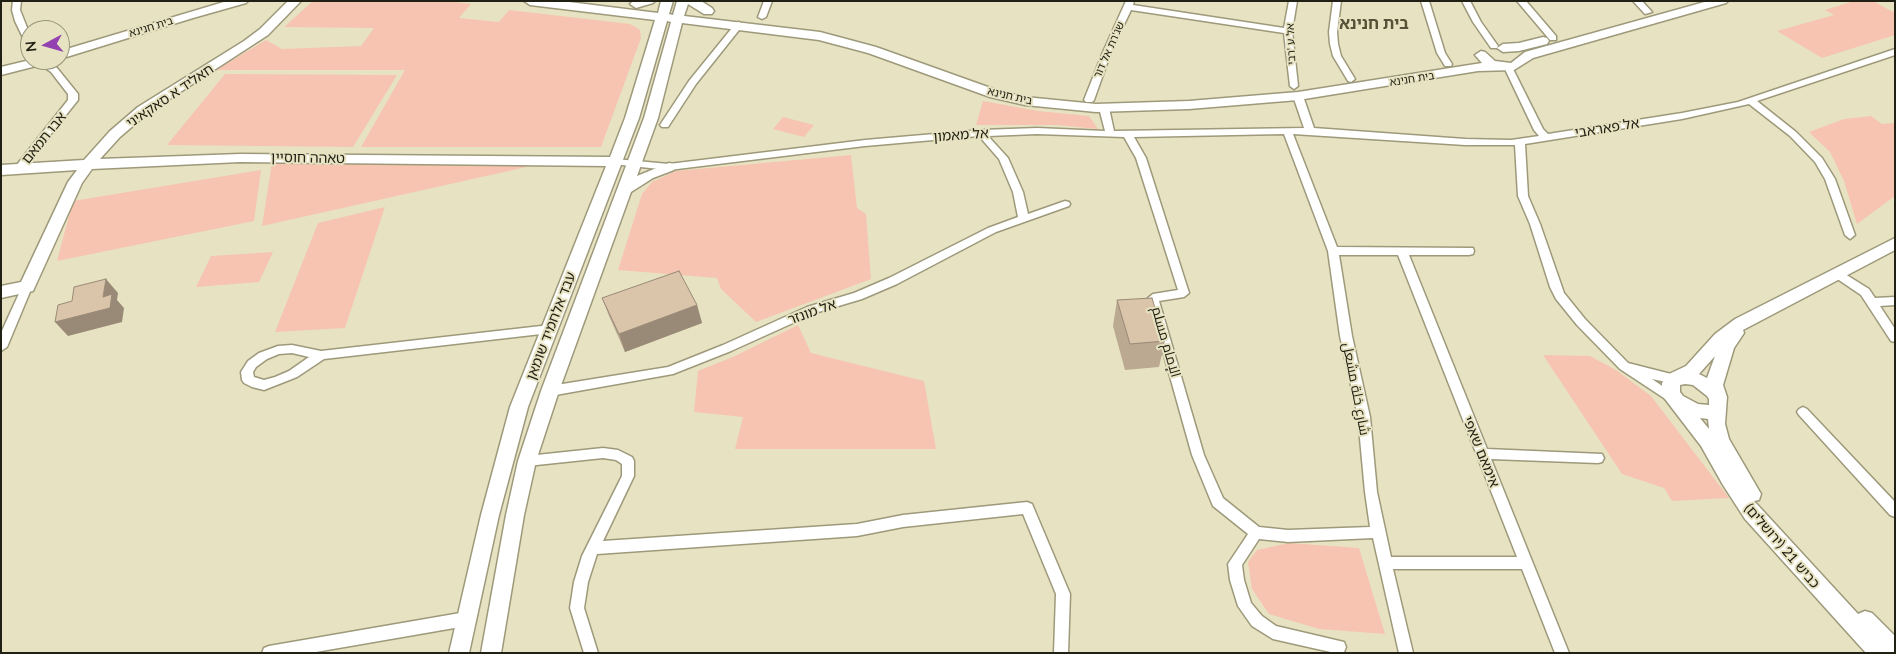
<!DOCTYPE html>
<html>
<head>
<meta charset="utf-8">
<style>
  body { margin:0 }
  #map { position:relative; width:1896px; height:654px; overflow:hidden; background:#e7e3c2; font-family:Lato,sans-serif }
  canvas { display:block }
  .frame { position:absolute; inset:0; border:2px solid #212014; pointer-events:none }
  .north { position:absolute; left:20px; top:20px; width:50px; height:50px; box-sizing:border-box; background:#e7e3c2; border:1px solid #98957c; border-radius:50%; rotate:264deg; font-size:14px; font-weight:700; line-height:20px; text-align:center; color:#212014 }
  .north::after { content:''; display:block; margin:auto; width:18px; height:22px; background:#9341b0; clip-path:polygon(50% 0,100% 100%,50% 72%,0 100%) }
</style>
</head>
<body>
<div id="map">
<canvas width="1896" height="654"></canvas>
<div class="frame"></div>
<div class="north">N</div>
</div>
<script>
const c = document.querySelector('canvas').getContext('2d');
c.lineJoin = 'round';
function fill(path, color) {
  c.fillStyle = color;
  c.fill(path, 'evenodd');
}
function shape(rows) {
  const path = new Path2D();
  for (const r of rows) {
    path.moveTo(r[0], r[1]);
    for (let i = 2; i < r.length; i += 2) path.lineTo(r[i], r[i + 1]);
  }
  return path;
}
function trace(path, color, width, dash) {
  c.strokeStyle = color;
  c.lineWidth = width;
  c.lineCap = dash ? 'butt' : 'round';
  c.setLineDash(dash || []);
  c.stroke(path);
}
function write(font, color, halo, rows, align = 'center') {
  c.font = font + ' Lato,Cairo,"Noto Sans Hebrew",sans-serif';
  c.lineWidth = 4;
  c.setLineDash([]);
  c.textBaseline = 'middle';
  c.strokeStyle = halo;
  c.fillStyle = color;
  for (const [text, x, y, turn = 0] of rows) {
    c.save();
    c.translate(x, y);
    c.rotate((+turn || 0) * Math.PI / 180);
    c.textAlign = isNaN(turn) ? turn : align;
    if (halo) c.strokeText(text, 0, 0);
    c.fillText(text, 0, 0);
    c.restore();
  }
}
fill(shape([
  [313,1,445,1,471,4,459,18,499,22,509,10,630,24,640,30,641,38,601,147,361,147,405,70,216,70,266,40,282,49,361,46,374,28,284,27],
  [1854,1,1873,1,1895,13,1895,35,1822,58,1777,31,1834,15,1825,10],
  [225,74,397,75,353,147,167,145],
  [983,101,1038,111,1089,116,1098,129,1057,125,976,125],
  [1871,116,1882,124,1895,123,1895,196,1857,224,1844,181,1830,152,1809,132,1844,119],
  [783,117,814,125,804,137,773,129],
  [851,155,857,208,866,214,871,279,756,322,721,289,717,278,618,270,642,194,652,182,665,176,676,171],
  [272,163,531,166,262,226],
  [261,170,254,221,57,261,73,201],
  [385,207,345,328,275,332,318,223],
  [273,252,259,282,196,287,211,256],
  [798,325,811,353,924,381,936,449,735,449,743,417,694,412,698,371,735,356],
  [1543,355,1590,356,1616,370,1651,396,1729,498,1672,501,1664,488,1622,474],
  [1289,543,1359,548,1385,634,1319,629,1269,614,1252,589,1248,562,1257,550]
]), '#f6c4b0');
const street = shape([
  [13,1,21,1,20,10,30,35,30,47,26,44,15,21,12,10,13,1],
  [764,1,772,1,766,17,762,19,758,17,764,1],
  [1126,1,1134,1,1133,5,1284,28,1289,1,1297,1,1292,31,1298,86,1294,89,1290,86,1284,33,1131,10,1111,52,1094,100,1092,102,1086,102,1084,100,1103,52,1126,1],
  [1333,1,1341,1,1337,32,1338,44,1341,56,1355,79,1351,82,1348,81,1333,56,1330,44,1329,32,1333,1],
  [1421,1,1429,1,1445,53,1452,64,1451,66,1445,66,1437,53,1421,1],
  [1462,1,1470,1,1481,22,1498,46,1497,48,1491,48,1473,22,1462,1],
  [1517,1,1526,1,1556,36,1556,40,1550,40,1517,1],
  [1633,1,1642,1,1652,12,1645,14,1633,1],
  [739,22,743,25,696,84,668,127,662,127,660,125,689,81,736,23,739,22],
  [1895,49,1895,55,1757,101,1796,132,1822,158,1835,179,1855,235,1850,239,1845,235,1825,179,1815,162,1790,136,1749,104,1682,119,1525,144,1528,196,1540,224,1564,293,1585,319,1628,363,1679,376,1681,379,1679,382,1675,384,1652,379,1677,396,1679,399,1677,402,1673,404,1620,369,1577,325,1556,299,1550,287,1530,224,1518,196,1515,145,1465,145,1293,134,1337,247,1473,248,1474,251,1473,254,1469,255,1409,255,1487,449,1602,454,1604,458,1602,462,1598,463,1491,459,1569,653,1555,653,1522,569,1393,569,1413,653,1399,653,1373,538,1288,542,1259,539,1242,565,1244,580,1251,603,1262,616,1276,626,1344,642,1346,647,1344,652,1335,653,1273,639,1252,626,1238,606,1230,580,1228,564,1248,534,1213,506,1192,455,1148,298,1153,294,1178,290,1136,158,1124,137,1037,134,988,136,1008,158,1023,192,1028,214,1065,201,1069,202,1070,204,1069,206,996,232,897,284,862,299,815,313,731,351,673,374,550,396,546,394,544,391,546,388,550,386,668,367,723,345,807,307,854,293,889,278,988,228,1018,217,1013,192,999,159,979,136,865,146,669,170,612,164,610,162,612,160,615,159,669,164,865,140,981,130,1037,128,1105,131,1099,108,1104,105,1109,108,1114,131,1304,128,1293,96,1298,93,1303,96,1314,128,1465,139,1511,140,1539,136,1534,130,1504,67,1508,64,1512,67,1543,129,1548,134,1682,113,1738,102,1895,49],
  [1284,134,1328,251,1340,336,1358,417,1365,492,1370,527,1288,530,1259,527,1223,498,1204,455,1159,301,1184,297,1189,293,1146,158,1134,137,1284,134],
  [1339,255,1398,255,1517,557,1391,557,1377,492,1370,417,1352,336,1339,255],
  [37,60,45,60,57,68,78,94,78,100,22,170,19,171,16,170,14,168,16,166,68,100,68,94,51,72,38,63,37,60],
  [1837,269,1869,289,1875,298,1895,297,1895,305,1880,306,1895,329,1895,342,1891,341,1861,295,1833,276,1832,273,1837,269],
  [27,283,32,287,7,347,1,351,1,333,22,287,27,283],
  [550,325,556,329,550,333,324,359,297,377,264,390,252,387,244,383,242,380,241,372,248,361,259,353,278,346,292,345,321,351,550,325],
  [292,353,309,357,289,371,275,377,264,380,254,377,253,372,256,367,267,359,279,354,292,353],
  [1803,407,1807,409,1895,502,1895,517,1890,515,1799,415,1797,412,1799,409,1803,407],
  [603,448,618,450,632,457,634,461,634,476,603,541,857,524,903,515,1027,502,1032,504,1070,594,1068,653,1054,653,1056,594,1023,514,903,527,857,536,597,554,588,582,584,608,598,653,584,653,570,608,574,582,582,556,622,476,622,464,616,460,603,458,527,466,523,465,521,461,523,457,527,456,603,448],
  [466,612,471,614,473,619,471,624,466,626,310,653,262,653,264,648,269,646,466,612]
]);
const secondary = shape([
  [227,1,248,1,246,3,193,18,60,59,60,51,227,1],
  [288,1,301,1,268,35,148,113,120,137,100,159,240,154,610,157,625,118,655,20,530,5,524,1,561,1,658,13,661,1,673,1,669,14,673,15,677,1,701,1,712,8,714,11,712,14,704,14,688,4,684,16,820,32,876,47,999,91,1025,97,1096,104,1189,101,1298,92,1482,63,1475,55,1481,51,1485,52,1495,61,1511,63,1525,52,1708,1,1728,1,1726,3,1533,58,1514,70,1478,71,1298,100,1189,109,1096,112,1025,105,990,97,868,53,819,40,682,23,658,118,637,176,669,163,674,164,676,167,674,170,653,178,631,192,559,391,536,461,524,515,501,653,481,653,506,515,518,461,541,391,644,118,671,22,667,21,639,118,528,407,499,515,469,653,449,653,481,515,510,407,606,166,240,162,92,169,82,183,33,291,1,298,1,286,21,282,68,182,77,170,1,175,1,165,84,160,110,131,138,107,244,41,260,29,288,1],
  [655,1,653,3,636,8,630,4,633,1,655,1],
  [1543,37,1547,38,1549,41,1547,44,1519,51,1503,52,1497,48,1503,44,1519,43,1543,37],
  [30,60,50,60,48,63,1,75,1,67,30,60],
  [1895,238,1895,250,1743,330,1744,333,1734,348,1723,385,1727,397,1725,424,1729,439,1761,494,1759,500,1754,501,1858,614,1865,611,1872,613,1895,636,1895,653,1866,653,1745,519,1723,485,1701,446,1665,399,1662,394,1662,383,1669,374,1686,366,1715,334,1735,319,1895,238],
  [1715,356,1707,378,1699,374,1715,356],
  [1685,384,1693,385,1707,396,1709,399,1709,405,1698,404,1683,396,1680,392,1680,385,1685,384],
  [1700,418,1708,419,1709,429,1700,418]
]);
trace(street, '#9d997a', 3);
trace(secondary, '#9d997a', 3);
fill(street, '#fff');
fill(secondary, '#fff');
fill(shape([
  [602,298,697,305,702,323,625,352,609,316],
  [1117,300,1165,341,1159,367,1125,370,1113,326]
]), '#bba992');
fill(shape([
  [106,279,118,293,117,300,124,308,122,322,68,336,55,322,103,297],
  [697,305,702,323,625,352,619,334]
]), '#998977');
const building = shape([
  [679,271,697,305,619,334,602,298,679,271],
  [106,279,103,297,112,294,110,308,55,322,58,305,72,301,74,287,106,279],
  [1152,298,1165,341,1130,344,1117,300,1152,298]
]);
fill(building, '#dac4aa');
trace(building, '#998977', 1);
write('11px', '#212014', '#e7e3c2', [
  ["בית חנינא",151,27,-17],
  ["אל ע 'רבי",1291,44,-92],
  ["שג'רת אל דור",1109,50,-66],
  ["בית חנינא",1412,79,-9],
  ["בית חנינא",1010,96,13]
]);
write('14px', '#212014', '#e7e3c2', [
  ["חאליד א סאקאיני",170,96,-34],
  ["אל פאראבי",1607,128,-9],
  ["אל מאמון",961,135,-4],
  ["אבו תמאם",44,138,-51],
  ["טאהה חוסיין",308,158,1],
  ["אל מונזר",812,312,-20],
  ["עבד אלחמיד שומאן",551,326,-69],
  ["الإمام مسلم",1166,342,74],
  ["شارع خلة مشعل",1356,389,79],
  ["אימאם שאפי",1481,452,68],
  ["כביש 21 (ירושלים)",1782,546,49]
]);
write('bold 16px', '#575237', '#e7e3c2', [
  ["בית חנינא",1374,24]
]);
</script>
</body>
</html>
